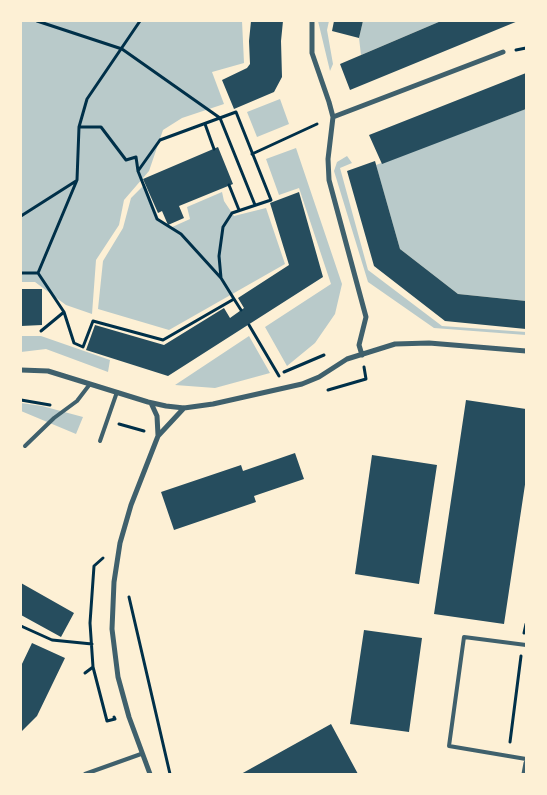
<!DOCTYPE html>
<html>
<head>
<meta charset="utf-8">
<style>
  body { margin:0 }
  #map { position:relative; width:547px; height:795px; overflow:hidden; background:#fdf0d5; font-family:"Archivo Narrow",sans-serif }
  canvas { display:block }
  .frame { position:absolute; inset:0; border:22px solid #fdf0d5; pointer-events:none }
</style>
</head>
<body>
<div id="map">
<canvas width="547" height="795"></canvas>
<div class="frame"></div>
</div>
<script>
const c = document.querySelector('canvas').getContext('2d');
c.lineJoin = 'round';
function fill(path, color) {
  c.fillStyle = color;
  c.fill(path, 'evenodd');
}
function shape(rows) {
  const path = new Path2D();
  for (const r of rows) {
    path.moveTo(r[0], r[1]);
    for (let i = 2; i < r.length; i += 2) path.lineTo(r[i], r[i + 1]);
  }
  return path;
}
function trace(path, color, width, dash) {
  c.strokeStyle = color;
  c.lineWidth = width;
  c.lineCap = dash ? 'butt' : 'round';
  c.setLineDash(dash || []);
  c.stroke(path);
}
fill(shape([
  [21,21,242,21,244,63,212,72,224,104,182,118,163,130,149,171,124,200,119,225,96,260,92,314,66,305,35,282,21,282],
  [318,21,329,21,327,30,333,64,330,71],
  [363,21,441,21,361,55,359,38],
  [280,99,289,124,257,137,247,112],
  [526,109,526,301,458,294,400,249,376,165],
  [296,148,342,284,335,314,315,343,287,366,265,327,331,284,299,188,279,195,266,159],
  [347,156,352,163,340,168,368,270,442,326,526,332,526,335,434,328,368,282,334,171,337,162],
  [145,184,159,219,170,228,190,219,187,207,222,192,224,201,234,216,266,208,285,264,169,330,98,309,103,261,123,228,131,198],
  [21,336,41,336,110,360,108,372,46,349,21,352],
  [249,336,270,373,215,388,175,385],
  [21,403,42,406,83,417,76,434,21,411]
]), '#b9caca');
fill(shape([
  [251,21,283,21,281,41,282,77,274,92,234,109,222,80,247,68,250,64,249,41],
  [334,21,363,21,359,38,332,31],
  [441,21,518,21,350,90,340,64],
  [526,73,526,109,382,164,369,135],
  [218,147,233,184,179,206,184,218,168,225,162,211,158,213,143,179],
  [375,161,400,249,458,294,526,301,526,329,445,321,374,266,347,171],
  [299,192,323,277,168,376,86,350,95,325,164,345,224,308,230,318,244,308,238,298,289,265,270,203],
  [21,289,42,289,42,325,21,326],
  [466,400,526,409,526,478,504,624,434,614],
  [295,453,304,479,254,496,256,502,174,530,161,492,241,465,243,471],
  [372,455,437,465,419,584,355,574],
  [21,583,74,613,61,637,21,615],
  [364,630,422,638,409,732,350,724],
  [32,643,65,658,37,716,21,732,21,666],
  [331,724,358,774,241,774]
]), '#264d5e');
trace(shape([
  [37,21,122,49,220,118,255,205],
  [516,50,526,48],
  [205,124,214,149],
  [79,127,101,127,126,160,136,157,138,171,157,219,181,234,221,278,219,256,223,227,232,213,271,200,236,112,160,140,138,171],
  [252,154,317,124],
  [229,185,239,210],
  [21,216,76,181],
  [21,273,38,273],
  [38,273,64,312,74,343,83,347,93,321,163,340,234,299,221,278],
  [38,273,77,180,79,127,87,99,140,21],
  [234,299,241,310],
  [249,325,279,376],
  [41,331,64,312],
  [284,372,324,355],
  [328,390,366,379,364,367],
  [21,400,50,405],
  [119,424,144,431],
  [103,558,94,566,90,623,93,667,107,721,115,719,114,717],
  [129,597,170,774],
  [21,626,52,640,92,644],
  [524,633,526,624],
  [85,673,93,667],
  [510,742,521,656]
]), '#003049', 3);
trace(shape([
  [100,441,117,392],
  [25,446,54,418,77,401,90,384],
  [526,645,464,637,449,746,526,759],
  [85,774,141,754]
]), '#3f606c', 4);
trace(shape([
  [312,21,312,53,329,102,333,117,328,159,329,180,366,317,359,345,362,355],
  [333,117,503,52],
  [21,370,48,371,148,402,166,406,184,408,213,404,302,384,319,377,347,359,395,344,429,343,526,351],
  [151,403,157,416,158,435],
  [150,774,129,717,118,677,112,629,114,582,120,543,131,505,158,436,184,408],
  [524,774,526,763]
]), '#3f606c', 5);
</script>
</body>
</html>
